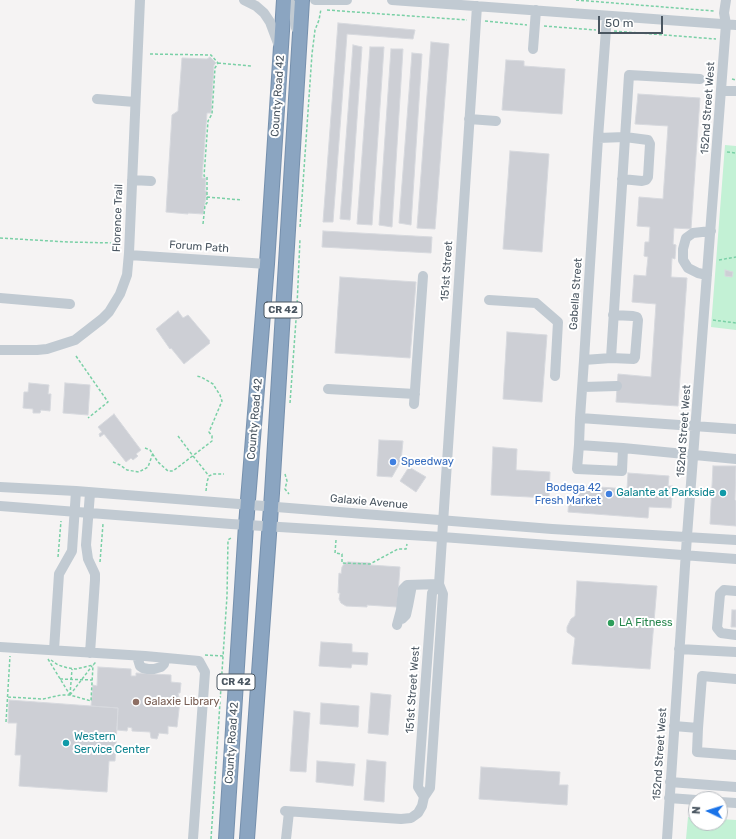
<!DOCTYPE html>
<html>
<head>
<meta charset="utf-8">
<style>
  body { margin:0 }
  #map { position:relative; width:736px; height:839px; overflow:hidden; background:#f5f3f3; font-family:Rubik,sans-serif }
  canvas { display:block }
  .north { position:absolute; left:688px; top:791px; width:40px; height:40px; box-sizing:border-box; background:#fff; border:1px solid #b7bbc0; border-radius:50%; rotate:274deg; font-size:11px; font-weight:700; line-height:16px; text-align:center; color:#4a5661 }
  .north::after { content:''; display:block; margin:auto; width:14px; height:18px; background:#1a73e8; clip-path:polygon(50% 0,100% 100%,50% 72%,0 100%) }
  .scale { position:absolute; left:598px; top:16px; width:65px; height:18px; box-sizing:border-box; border:2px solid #4a5661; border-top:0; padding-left:5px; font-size:12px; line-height:14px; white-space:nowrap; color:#4a5661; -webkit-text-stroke:3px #fff; paint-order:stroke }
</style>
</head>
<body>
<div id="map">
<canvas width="736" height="839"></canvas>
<div class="north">N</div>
<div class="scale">50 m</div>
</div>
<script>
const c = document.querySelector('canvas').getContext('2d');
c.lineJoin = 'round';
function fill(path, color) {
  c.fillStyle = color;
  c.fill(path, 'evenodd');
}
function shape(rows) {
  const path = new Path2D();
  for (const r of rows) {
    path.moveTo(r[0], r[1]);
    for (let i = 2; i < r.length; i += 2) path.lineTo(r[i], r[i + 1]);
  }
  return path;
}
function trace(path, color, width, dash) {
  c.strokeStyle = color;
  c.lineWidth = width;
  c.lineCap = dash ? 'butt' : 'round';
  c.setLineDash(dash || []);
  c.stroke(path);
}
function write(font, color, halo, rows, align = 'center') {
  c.font = font + ' Rubik,sans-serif';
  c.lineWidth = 4;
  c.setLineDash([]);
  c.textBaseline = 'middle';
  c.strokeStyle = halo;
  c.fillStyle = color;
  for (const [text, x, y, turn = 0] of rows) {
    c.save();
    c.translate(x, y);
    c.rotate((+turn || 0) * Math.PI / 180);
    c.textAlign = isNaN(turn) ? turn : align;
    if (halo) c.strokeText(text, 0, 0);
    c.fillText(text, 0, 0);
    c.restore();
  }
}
fill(shape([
  [725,145,736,146,736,330,711,327],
  [688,817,696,817,696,823,720,823,720,819,736,820,736,839,686,839]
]), '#c3f1d5');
const building = shape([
  [338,23,415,30,413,39,347,34,333,222,323,222,338,23],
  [431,42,449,44,435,229,417,228,431,42],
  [353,45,362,47,350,220,340,219,353,45],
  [370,47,384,47,372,225,357,224,370,47],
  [391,49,403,49,392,227,379,225,391,49],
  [412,53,422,54,411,225,399,223,412,53],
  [210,57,216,63,214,65,211,113,207,113,202,178,206,178,205,191,207,191,203,214,188,213,188,214,166,212,172,115,178,111,182,58,207,59,210,57],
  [506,60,524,61,524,66,565,69,562,114,502,110,506,60],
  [638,94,700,98,691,229,674,228,673,244,676,245,675,259,672,258,671,277,687,278,678,406,616,402,618,374,651,377,656,304,632,302,634,275,646,276,648,257,644,256,645,242,649,242,650,227,637,226,639,197,663,199,668,126,635,124,638,94],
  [510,151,549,154,542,252,503,249,510,151],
  [323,231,432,237,431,253,322,247,323,231],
  [725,270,733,272,732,277,725,276,725,270],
  [340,277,416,282,410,358,335,353,340,277],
  [178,311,183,318,188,315,210,341,209,342,210,343,184,364,171,348,170,349,156,329,178,311],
  [507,332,547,335,542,402,503,399,507,332],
  [29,383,49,385,48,394,51,394,50,411,41,410,40,413,33,413,33,409,23,408,24,392,28,392,29,383],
  [65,383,90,385,88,415,63,413,65,383],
  [114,414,141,450,136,454,138,456,133,460,131,458,126,462,104,434,100,437,99,434,102,432,98,427,114,414],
  [379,440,403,441,401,461,392,477,377,476,379,440],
  [493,447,517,449,516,470,550,472,549,498,491,495,493,447],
  [713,466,736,466,735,500,736,501,736,526,710,524,713,466],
  [409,467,426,477,416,492,400,481,409,467],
  [628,473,669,476,668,486,673,486,671,508,649,507,648,518,568,512,569,498,578,499,578,491,585,491,586,486,627,489,628,473],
  [348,562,370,563,370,565,400,567,397,607,367,605,367,607,346,606,341,603,339,599,340,593,338,593,339,573,341,574,342,567,344,564,348,562],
  [577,581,657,586,650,669,572,664,575,638,567,632,567,627,571,619,575,616,577,581],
  [732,610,736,610,736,627,731,627,732,610],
  [321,642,352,644,352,652,368,653,367,665,352,664,351,668,319,666,321,642],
  [98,667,131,669,131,676,136,676,136,673,171,675,171,682,181,683,180,693,178,693,180,701,177,727,168,726,168,734,159,733,157,739,151,738,150,732,132,731,132,728,128,727,127,731,117,730,118,708,91,706,93,685,97,686,98,667],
  [371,693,391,695,388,735,368,733,371,693],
  [9,700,118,708,115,761,109,761,107,792,19,786,21,755,15,755,17,723,8,723,9,700],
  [321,703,359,706,358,727,320,724,321,703],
  [294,711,310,713,306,772,290,771,294,711],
  [367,760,386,762,384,802,364,800,367,760],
  [317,761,355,764,353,786,316,782,317,761],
  [481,767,560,772,559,785,568,785,567,805,479,799,481,767]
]);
fill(building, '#cdcfd5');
trace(building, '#d7d9de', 1);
const highway = shape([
  [226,839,246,525,267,264,284,0],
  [247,839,272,493,302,0]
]);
trace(highway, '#7690ad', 16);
trace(shape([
  [576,0,714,11],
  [327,10,467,20],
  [485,21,527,25],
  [544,26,596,30],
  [614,31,716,39],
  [150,54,211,55,218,63,215,68,212,114,208,121,204,176,207,177,207,197,242,200],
  [218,63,251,66],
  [732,79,736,80],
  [727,152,736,153],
  [203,224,205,205,207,203,207,197],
  [300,227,312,54,315,30,319,20,321,9],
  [0,238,68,242,114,243],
  [719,260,736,257],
  [713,320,736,323],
  [76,356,108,402,88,418],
  [290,403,297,306,300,239],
  [178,436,193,456,209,476],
  [145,448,150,450,158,462,168,471,173,471,212,441,212,436,209,432,222,401,220,395,213,384,201,377,196,376],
  [113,462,120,465,127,470,139,472,148,467,153,453],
  [285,474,287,481,285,489,289,494],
  [206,491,207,482,209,476,213,474,224,474],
  [336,540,335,553,342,554,342,563,370,564,398,549,406,549,407,544],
  [58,557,61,521],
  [100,562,103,524],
  [205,655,223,656],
  [48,659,70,695],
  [51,660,58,665,68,668,76,669,93,665,96,662],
  [60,679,92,680],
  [70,695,92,666],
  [70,695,72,669],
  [8,697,43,699,61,695,70,695,91,701,93,665],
  [6,722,10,656],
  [211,839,227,596,228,540,231,538]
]), '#7ad0a6', 1.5, [3, 2]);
trace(shape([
  [244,0,256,6,264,13,270,22,279,46],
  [288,0,291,4,294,14,296,28],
  [315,0,347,0],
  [392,0,736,25],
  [533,49,536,10],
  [721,91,736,91],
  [97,99,135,102],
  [469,119,496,121],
  [598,138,625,137,648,140,650,144,648,177,646,180,642,181,622,179],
  [132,180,151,181],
  [129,255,267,264],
  [707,275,698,273,688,268,683,260,683,249,686,238,693,233,711,231],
  [0,298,70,304],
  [489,300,536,303,558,322,555,376],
  [0,350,37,350,47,349,75,340,102,319,109,312,120,294,127,275,129,253,140,0],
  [611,358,634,359,635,357,638,320,637,317,633,316,613,315],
  [584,360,611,358,629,75,700,79],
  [583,387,617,386],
  [328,389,415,394],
  [414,404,423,276],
  [580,418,736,429],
  [579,445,623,448,622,471,577,469,579,445,580,418,584,360,598,138,607,16],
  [623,448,736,459],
  [0,487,76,491,552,529,736,540],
  [90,493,86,545,88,559,95,574,95,580,90,653],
  [0,506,231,524,442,537,736,559],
  [736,591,724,590,720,594,717,628,721,633,736,635],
  [402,619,406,615,408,606,412,585],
  [397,625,401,610,403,589,407,585,439,584],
  [0,647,145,656,199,661,205,672,193,839],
  [679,649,736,652],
  [54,650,59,574,72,551,76,491],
  [137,656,140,666,143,668,148,669,154,669,161,667,164,664,165,658],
  [674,726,698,728,697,752,736,755],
  [698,728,702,676,736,679],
  [670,782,736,787],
  [424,797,418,787,432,593,439,584],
  [669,798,696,800],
  [720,802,736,803],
  [285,811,401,819,411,818,418,813,422,806,424,797,430,788,443,594,439,584,477,6],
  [286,839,289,812],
  [667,839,687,536,726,24,724,13,726,0]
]), '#c1cad2', 10);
trace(highway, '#8ba5c1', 14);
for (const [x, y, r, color] of [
  [393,462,4,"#3f7fe0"],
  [723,493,4,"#0f9aa8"],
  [609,494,4,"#3f7fe0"],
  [611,623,4,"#2e9e5b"],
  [136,702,4,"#8d6e63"],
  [66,743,4,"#0f9aa8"]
]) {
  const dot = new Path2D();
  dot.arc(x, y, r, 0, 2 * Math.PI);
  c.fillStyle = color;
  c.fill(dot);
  trace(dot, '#fff', 1.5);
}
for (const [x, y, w] of [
  [283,310,38],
  [236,682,38]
]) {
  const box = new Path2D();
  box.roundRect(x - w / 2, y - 8, w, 16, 3);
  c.fillStyle = '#fff';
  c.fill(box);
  trace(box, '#4a5661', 1);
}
write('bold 10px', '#4a5661', null, [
  ["CR 42",283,310],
  ["CR 42",236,682]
]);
write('11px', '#4a5661', '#fff', [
  ["County Road 42",278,96,-86],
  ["152nd Street West",708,108,-86],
  ["Florence Trail",118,218,-88],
  ["Forum Path",199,247,4],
  ["151st Street",447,271,-86],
  ["Gabella Street",576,294,-86],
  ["County Road 42",255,419,-85],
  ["152nd Street West",684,431,-86],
  ["Galaxie Avenue",369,502,5],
  ["151st Street West",413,690,-86],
  ["County Road 42",232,743,-86],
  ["152nd Street West",660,754,-86]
]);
write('11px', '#366cbe', '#fff', [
  ["Speedway",401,462],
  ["Bodega 42",601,488,"right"],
  ["Fresh Market",601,501,"right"]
], 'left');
write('11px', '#0d838f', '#fff', [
  ["Galante at Parkside",715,493],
  ["Western",74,737,"left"],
  ["Service Center",74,750,"left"]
], 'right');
write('11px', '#27864d', '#fff', [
  ["LA Fitness",619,623]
], 'left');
write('11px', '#785e54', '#fff', [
  ["Galaxie Library",144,702]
], 'left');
</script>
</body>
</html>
